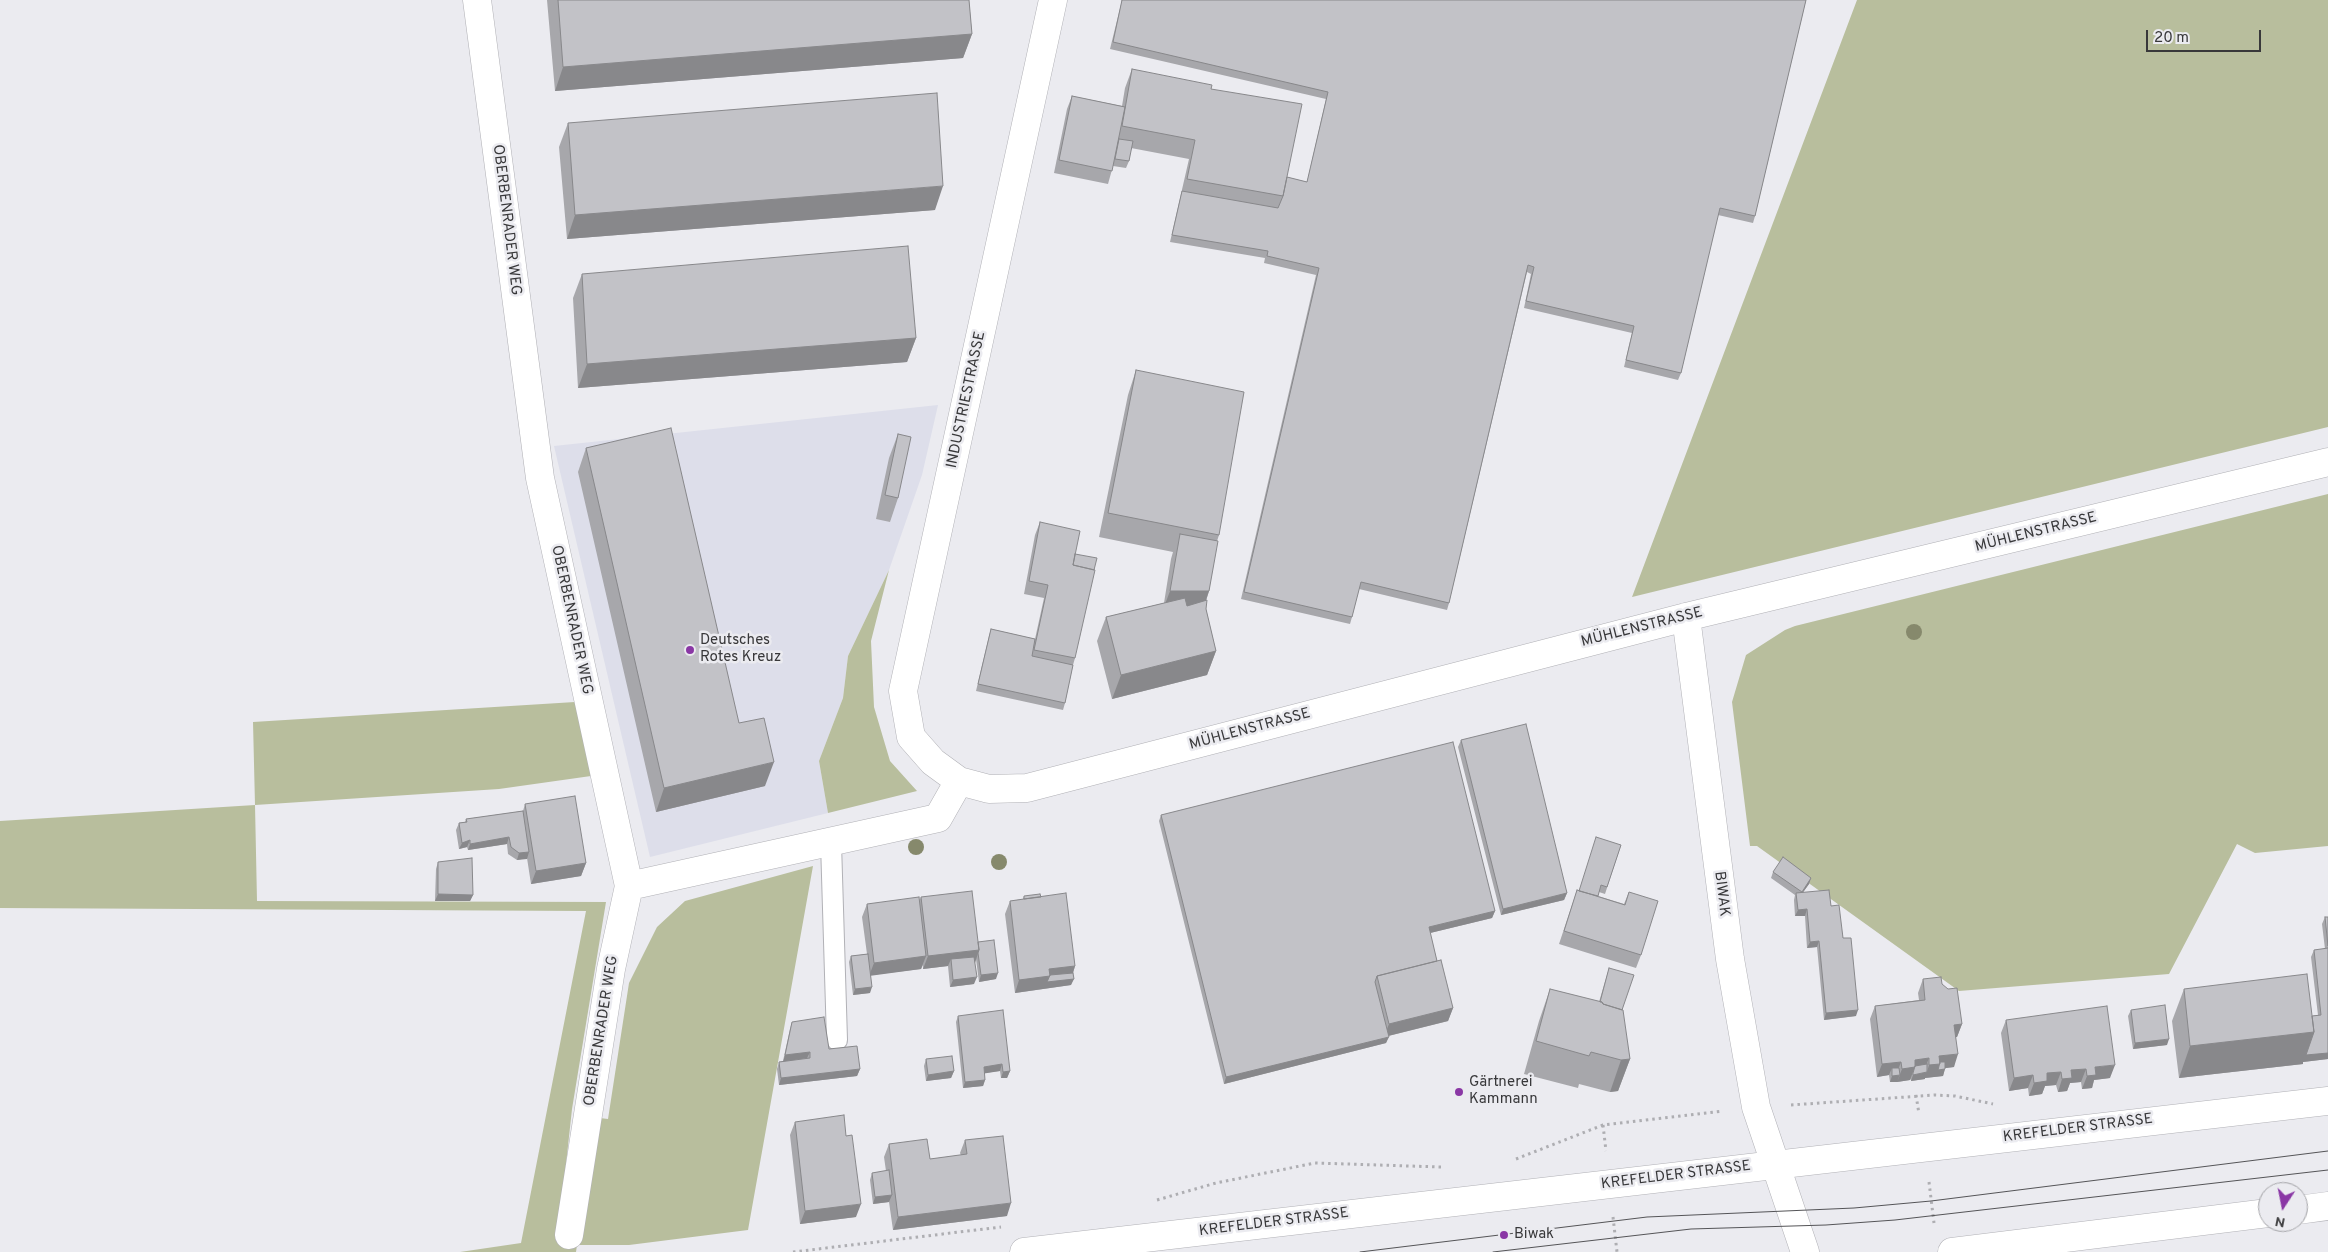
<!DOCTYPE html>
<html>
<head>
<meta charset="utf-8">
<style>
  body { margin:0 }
  #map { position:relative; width:2328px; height:1252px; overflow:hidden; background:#ebebf0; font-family:Overpass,sans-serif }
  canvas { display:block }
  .north { position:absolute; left:2258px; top:1182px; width:50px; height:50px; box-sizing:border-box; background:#ebebf0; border:1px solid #a3a3a7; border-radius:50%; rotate:191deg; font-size:14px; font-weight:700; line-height:20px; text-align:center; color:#38383a }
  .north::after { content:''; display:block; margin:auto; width:18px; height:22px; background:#8a37a5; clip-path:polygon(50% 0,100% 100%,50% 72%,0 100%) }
  .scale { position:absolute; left:2146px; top:30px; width:115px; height:22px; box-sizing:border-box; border:2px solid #38383a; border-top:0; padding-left:6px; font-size:15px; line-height:18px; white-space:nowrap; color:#38383a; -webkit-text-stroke:4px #ebebf0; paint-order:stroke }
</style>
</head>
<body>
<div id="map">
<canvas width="2328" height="1252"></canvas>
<div class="north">N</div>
<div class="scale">20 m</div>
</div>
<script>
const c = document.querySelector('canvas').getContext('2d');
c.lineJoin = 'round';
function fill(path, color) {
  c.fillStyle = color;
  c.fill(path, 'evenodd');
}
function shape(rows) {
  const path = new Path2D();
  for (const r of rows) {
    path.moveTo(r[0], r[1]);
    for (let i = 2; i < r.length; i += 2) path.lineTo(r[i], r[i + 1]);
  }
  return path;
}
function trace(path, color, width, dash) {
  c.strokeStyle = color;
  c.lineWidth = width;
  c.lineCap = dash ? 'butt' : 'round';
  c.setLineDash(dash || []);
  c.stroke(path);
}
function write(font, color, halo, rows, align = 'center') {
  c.font = font + ' Overpass,sans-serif';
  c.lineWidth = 5;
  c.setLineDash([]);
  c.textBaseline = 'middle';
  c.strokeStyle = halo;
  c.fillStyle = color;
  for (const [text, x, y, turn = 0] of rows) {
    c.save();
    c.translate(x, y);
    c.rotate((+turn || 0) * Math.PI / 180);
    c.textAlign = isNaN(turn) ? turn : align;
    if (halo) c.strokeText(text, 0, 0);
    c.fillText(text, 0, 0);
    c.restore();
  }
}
fill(shape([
  [938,405,922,475,889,570,848,656,843,698,819,761,828,813,650,857,554,446]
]), '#dddeea');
fill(shape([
  [1857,0,2328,0,2328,427,1632,597],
  [2328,494,2328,846,2255,853,2237,844,2169,974,1959,991,1757,846,1750,846,1732,702,1746,655,1785,630,1795,626],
  [889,570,871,641,874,707,890,761,917,791,828,813,819,761,843,698,848,656],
  [575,702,591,776,499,789,255,805,257,901,606,902,572,1109,558,1238,600,1118,608,1119,629,983,657,927,685,901,813,866,748,1230,629,1245,577,1245,576,1252,460,1252,521,1243,586,911,0,908,0,821,255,805,253,722]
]), '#b8be9d');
const service = shape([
  [831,843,837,1040]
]);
const minor = shape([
  [477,0,540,478,629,886,611,969,569,1235],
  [1053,0,903,691,911,737,933,762,959,781,989,789,1027,788,1686,617,2328,462],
  [1686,617,1730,959,1756,1107,1805,1252],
  [629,886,938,818,959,781]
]);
const secondary = shape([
  [2298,1210,2328,1206],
  [1024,1252,2328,1101],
  [1952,1252,2268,1213]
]);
trace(service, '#b1b1b6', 22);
trace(minor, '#b1b1b6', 29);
trace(secondary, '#b1b1b6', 29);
trace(shape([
  [1916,1095,1919,1114],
  [1791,1105,1935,1095,1955,1096,1993,1104],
  [1603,1125,1606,1151],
  [1516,1159,1603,1125,1723,1111],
  [1929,1182,1934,1223],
  [1157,1200,1216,1183,1315,1163,1441,1167],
  [1613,1217,1617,1252],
  [793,1252,1001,1227]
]), '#aeaeb2', 3, [2.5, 4]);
trace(service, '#fff', 20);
trace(minor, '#fff', 28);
trace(secondary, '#fff', 28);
trace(shape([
  [1360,1252,1647,1217,1854,1208,1931,1201,2328,1151],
  [1493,1252,1691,1229,1826,1225,1895,1220,2328,1170]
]), '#545457', 1);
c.fillStyle = '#86896c';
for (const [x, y] of [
  [1914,632],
  [916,847],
  [999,862]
]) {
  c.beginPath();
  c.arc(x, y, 8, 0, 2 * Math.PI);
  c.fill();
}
fill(shape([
  [547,0,969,0,972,34,963,58,555,91],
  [1122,0,1806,0,1755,216,1753,223,1718,215,1681,373,1678,380,1624,367,1632,333,1524,308,1531,274,1527,272,1449,603,1447,610,1359,589,1352,617,1350,624,1241,599,1316,275,1264,263,1265,258,1170,242,1189,159,1131,148,1129,161,1126,168,1113,166,1108,184,1054,173,1067,109,1072,96,1122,106,1125,88,1132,69,1211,89,1287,177,1307,182,1326,99,1110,49],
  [568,123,935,210,567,239,559,147],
  [582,274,916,338,907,362,578,388,573,298],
  [1136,370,1219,535,1217,541,1209,591,1206,601,1206,609,1216,651,1207,675,1112,699,1097,641,1106,617,1164,603,1171,559,1173,552,1099,537,1128,395],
  [898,434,898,498,890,522,876,519,889,458],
  [586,448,739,723,765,786,656,812,578,472],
  [1040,522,1075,554,1075,658,1073,665,1065,703,1063,710,976,691,989,636,991,629,1035,639,1044,598,1024,594,1035,535],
  [1461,740,1567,893,1564,900,1501,915,1458,747],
  [525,804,586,863,581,876,531,884,527,858,517,860,508,854,507,844,468,850,467,847,459,849,456,830,459,823,465,822,466,819,523,811],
  [1161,815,1495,911,1492,918,1430,933,1437,961,1453,1008,1448,1021,1388,1036,1386,1043,1224,1084,1159,821],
  [1621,845,1605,894,1599,892,1598,896,1624,904,1629,892,1641,955,1636,968,1559,944,1577,890,1579,891],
  [438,862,473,895,470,901,435,901,436,869],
  [1773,872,1811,878,1809,884,1803,892,1831,906,1843,938,1856,1016,1824,1020,1817,947,1807,948,1805,916,1795,916,1794,900,1795,895,1771,878],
  [1024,896,1041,897,1075,966,1073,973,1071,985,1015,993,1005,914,1010,901,1023,899],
  [921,897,978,942,996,979,979,982,976,959,975,962,974,984,950,987,948,966,923,969,923,965,921,969,871,975,870,993,853,995,849,962,851,956,867,954,862,917,867,904,919,901],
  [2325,917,2328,917,2328,1059,2303,1062,2303,1064,2179,1078,2172,1021,2184,989,2312,1016,2318,1015,2311,957,2314,950,2325,949,2322,924],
  [1609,968,1622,1010,1630,1059,1618,1091,1610,1092,1579,1084,1578,1088,1524,1074,1539,1021,1550,989,1599,1002],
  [1923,979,1942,984,1962,1024,1957,1037,1956,1037,1954,1067,1945,1068,1943,1076,1925,1078,1925,1079,1911,1081,1911,1079,1910,1080,1897,1082,1890,1082,1889,1075,1877,1077,1870,1019,1875,1006,1919,1000,1918,993],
  [2131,1010,2167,1045,2133,1049,2128,1016],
  [958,1016,1010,1071,1007,1078,1001,1078,1000,1071,984,1073,985,1080,983,1086,963,1088,956,1022],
  [2006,1020,2110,1078,2094,1080,2092,1088,2082,1089,2081,1082,2070,1083,2067,1091,2058,1092,2056,1085,2045,1086,2042,1094,2029,1096,2028,1088,2009,1091,2001,1033],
  [792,1022,829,1049,860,1069,857,1076,779,1085,777,1069,779,1062,783,1061,790,1029],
  [926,1059,954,1071,951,1078,926,1081,924,1066],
  [795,1122,856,1217,800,1224,790,1135],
  [965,1140,1007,1216,893,1230,889,1202,873,1204,870,1180,872,1173,886,1171,884,1157,889,1144,930,1159,961,1155,960,1153]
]), '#a7a7ab');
fill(shape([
  [972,34,963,58,555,91,563,67],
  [943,186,935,210,567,239,575,215],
  [916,338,907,362,578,388,587,364],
  [1170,591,1209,591,1201,615,1161,615],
  [1216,651,1207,675,1112,699,1121,675],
  [774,762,765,786,656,812,664,788],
  [509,837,507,844,468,850,470,844],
  [470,840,467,847,459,849,462,843],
  [529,852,527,859,517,860,519,853],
  [586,863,581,876,531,884,536,871],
  [1811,878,1809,884,1799,898,1802,892],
  [1567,893,1564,900,1501,915,1503,909],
  [438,894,473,895,470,901,435,901],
  [1807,909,1805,916,1795,916,1798,910],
  [1495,911,1492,918,1426,934,1429,927],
  [1819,941,1817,947,1807,948,1810,942],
  [979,950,975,963,951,959,948,966,923,969,928,956],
  [926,956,921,969,869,976,874,963],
  [1075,966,1071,979,1074,979,1071,985,1015,993,1019,980,1049,969],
  [998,973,996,979,979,982,981,975],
  [977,977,974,984,950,987,953,980],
  [872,987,870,993,853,995,855,989],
  [1453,1008,1448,1021,1384,1037,1389,1024],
  [1858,1010,1856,1016,1824,1020,1826,1013],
  [1962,1024,1957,1037,1950,1038,1954,1025],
  [2314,1032,2328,1053,2328,1059,2303,1062,2303,1064,2179,1078,2190,1046],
  [1389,1037,1386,1043,1224,1084,1226,1077],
  [2169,1039,2167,1045,2133,1049,2135,1043],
  [810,1052,807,1058,783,1062,785,1055],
  [1958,1054,1954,1067,1938,1069,1945,1069,1943,1076,1925,1078,1925,1079,1911,1081,1913,1075,1927,1072,1929,1065,1939,1056],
  [1929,1058,1924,1071,1913,1072,1910,1080,1897,1082,1902,1069,1915,1060],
  [1630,1059,1618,1091,1610,1092,1621,1060],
  [1901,1062,1896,1075,1892,1068,1889,1075,1877,1077,1882,1064],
  [1002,1064,1000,1071,981,1074,984,1067],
  [2115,1065,2110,1078,2094,1080,2092,1088,2082,1089,2087,1076,2095,1067],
  [860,1069,857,1076,779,1085,781,1078],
  [2086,1069,2081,1082,2070,1083,2067,1091,2058,1092,2062,1079,2071,1070],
  [954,1071,951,1078,926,1081,928,1075],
  [1010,1071,1007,1078,1001,1078,1003,1072],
  [2061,1072,2056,1085,2045,1086,2042,1094,2029,1096,2034,1083,2047,1073],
  [1900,1075,1897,1082,1890,1082,1892,1076],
  [2033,1075,2028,1088,2009,1091,2014,1078],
  [985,1080,983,1086,963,1088,965,1082],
  [892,1195,889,1202,873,1204,875,1197],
  [1011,1203,1007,1216,893,1230,898,1217],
  [861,1204,856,1217,800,1224,805,1211]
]), '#88888b');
const building = shape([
  [558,0,969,0,972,34,563,67,558,0],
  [1122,0,1806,0,1755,216,1720,208,1681,373,1626,360,1634,326,1526,301,1534,267,1528,265,1449,603,1361,582,1352,617,1244,592,1319,268,1267,256,1268,251,1172,235,1182,191,1278,208,1283,196,1287,177,1307,182,1328,92,1113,42,1122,0],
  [1132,69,1212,85,1211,89,1302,104,1283,196,1187,179,1195,140,1122,126,1132,69],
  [937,93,943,186,575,215,568,123,937,93],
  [1072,96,1125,107,1112,171,1059,160,1072,96],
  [1119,139,1133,141,1129,161,1115,159,1119,139],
  [908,246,916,338,587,364,582,274,908,246],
  [1136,370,1244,392,1219,535,1108,513,1136,370],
  [671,428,739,723,764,718,774,762,664,788,586,448,671,428],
  [898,434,911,437,898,498,885,495,898,434],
  [1040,522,1080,531,1073,565,1095,570,1075,658,1034,650,1048,585,1029,581,1040,522],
  [1180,534,1218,541,1209,591,1170,591,1180,534],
  [1075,554,1097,558,1094,570,1073,565,1075,554],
  [1185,598,1187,606,1207,600,1206,609,1216,651,1121,675,1106,617,1185,598],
  [991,629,1035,639,1032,656,1073,665,1065,703,978,684,991,629],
  [1526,724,1567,893,1503,909,1461,740,1526,724],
  [1453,742,1495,911,1429,927,1437,961,1377,976,1375,982,1389,1037,1226,1077,1161,815,1453,742],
  [575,796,586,863,536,871,525,804,575,796],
  [523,811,529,852,519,853,511,847,509,837,470,844,470,840,462,843,459,823,467,822,466,819,523,811],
  [1596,837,1621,845,1607,887,1601,885,1598,896,1579,891,1596,837],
  [1783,857,1811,878,1802,892,1773,872,1783,857],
  [472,858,473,895,438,894,438,862,472,858],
  [1577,890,1625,905,1629,892,1658,901,1641,955,1564,931,1577,890],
  [1829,890,1831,906,1839,905,1843,938,1851,938,1858,1010,1826,1013,1819,941,1810,942,1807,909,1798,910,1796,893,1829,890],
  [972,891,979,950,928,956,921,897,972,891],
  [1066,893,1075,966,1049,969,1050,976,1019,980,1010,901,1066,893],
  [1040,894,1041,897,1024,899,1024,896,1040,894],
  [919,897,926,956,874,963,867,904,919,897],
  [2325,917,2328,917,2328,946,2325,917],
  [994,940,998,973,981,975,978,953,979,950,978,942,994,940],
  [2328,948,2328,1053,2306,1055,2314,1032,2312,1016,2321,1015,2314,950,2328,948],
  [868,954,872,987,855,989,851,956,868,954],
  [974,957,977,977,953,980,951,959,974,957],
  [1441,960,1453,1008,1389,1024,1377,976,1441,960],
  [1609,968,1634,975,1622,1010,1603,1004,1602,1002,1600,1002,1609,968],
  [1073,973,1074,979,1047,982,1050,975,1073,973],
  [2307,974,2314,1032,2190,1046,2184,989,2307,974],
  [1941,977,1942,984,1948,989,1957,988,1962,1024,1954,1025,1958,1054,1939,1056,1940,1064,1929,1065,1929,1058,1915,1060,1915,1067,1902,1069,1901,1062,1882,1064,1875,1006,1925,1000,1923,979,1941,977],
  [1550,989,1602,1002,1603,1004,1623,1010,1630,1059,1621,1060,1591,1052,1589,1056,1536,1041,1550,989],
  [2165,1005,2169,1039,2135,1043,2131,1010,2165,1005],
  [2107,1006,2115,1065,2095,1067,2096,1075,2087,1076,2086,1069,2071,1070,2072,1078,2062,1079,2061,1072,2047,1073,2047,1081,2034,1083,2033,1075,2014,1078,2006,1020,2107,1006],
  [1003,1010,1010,1071,1003,1072,1002,1064,984,1067,985,1080,965,1082,958,1016,1003,1010],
  [824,1017,829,1049,857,1046,860,1069,781,1078,779,1062,810,1058,810,1052,785,1055,792,1022,824,1017],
  [952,1056,954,1071,928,1075,926,1059,952,1056],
  [1940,1062,1945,1062,1945,1069,1938,1070,1940,1062],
  [1927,1064,1927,1072,1913,1075,1913,1073,1915,1066,1927,1064],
  [1892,1068,1899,1068,1900,1075,1892,1076,1892,1068],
  [844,1115,846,1136,852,1135,861,1204,805,1211,795,1122,844,1115],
  [1003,1136,1011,1203,898,1217,889,1144,927,1139,930,1159,967,1154,965,1140,1003,1136],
  [889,1170,892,1195,875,1197,872,1173,889,1170]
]);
fill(building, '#c2c2c7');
trace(building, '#88888b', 1);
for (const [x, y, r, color] of [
  [690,650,5,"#8a37a5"],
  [1459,1092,5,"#8a37a5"],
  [1504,1235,5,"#8a37a5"]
]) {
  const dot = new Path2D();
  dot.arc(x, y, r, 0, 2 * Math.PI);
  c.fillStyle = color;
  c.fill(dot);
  trace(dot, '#ebebf0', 2);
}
write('15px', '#38383a', '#ebebf0', [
  ["OBERBENRADER WEG",506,220,83],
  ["INDUSTRIESTRASSE",967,400,-78],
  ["MÜHLENSTRASSE",2036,533,-14],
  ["OBERBENRADER WEG",571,620,78],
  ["MÜHLENSTRASSE",1642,628,-14],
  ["MÜHLENSTRASSE",1250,730,-15],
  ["BIWAK",1721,894,83],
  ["OBERBENRADER WEG",602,1031,-81],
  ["KREFELDER STRASSE",2078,1129,-7],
  ["KREFELDER STRASSE",1676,1176,-7],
  ["KREFELDER STRASSE",1274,1223,-7]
]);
write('15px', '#38383a', '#ebebf0', [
  ["Deutsches",700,641],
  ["Rotes Kreuz",700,658],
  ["Gärtnerei",1469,1083],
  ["Kammann",1469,1100],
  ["Biwak",1514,1235]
], 'left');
</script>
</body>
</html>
